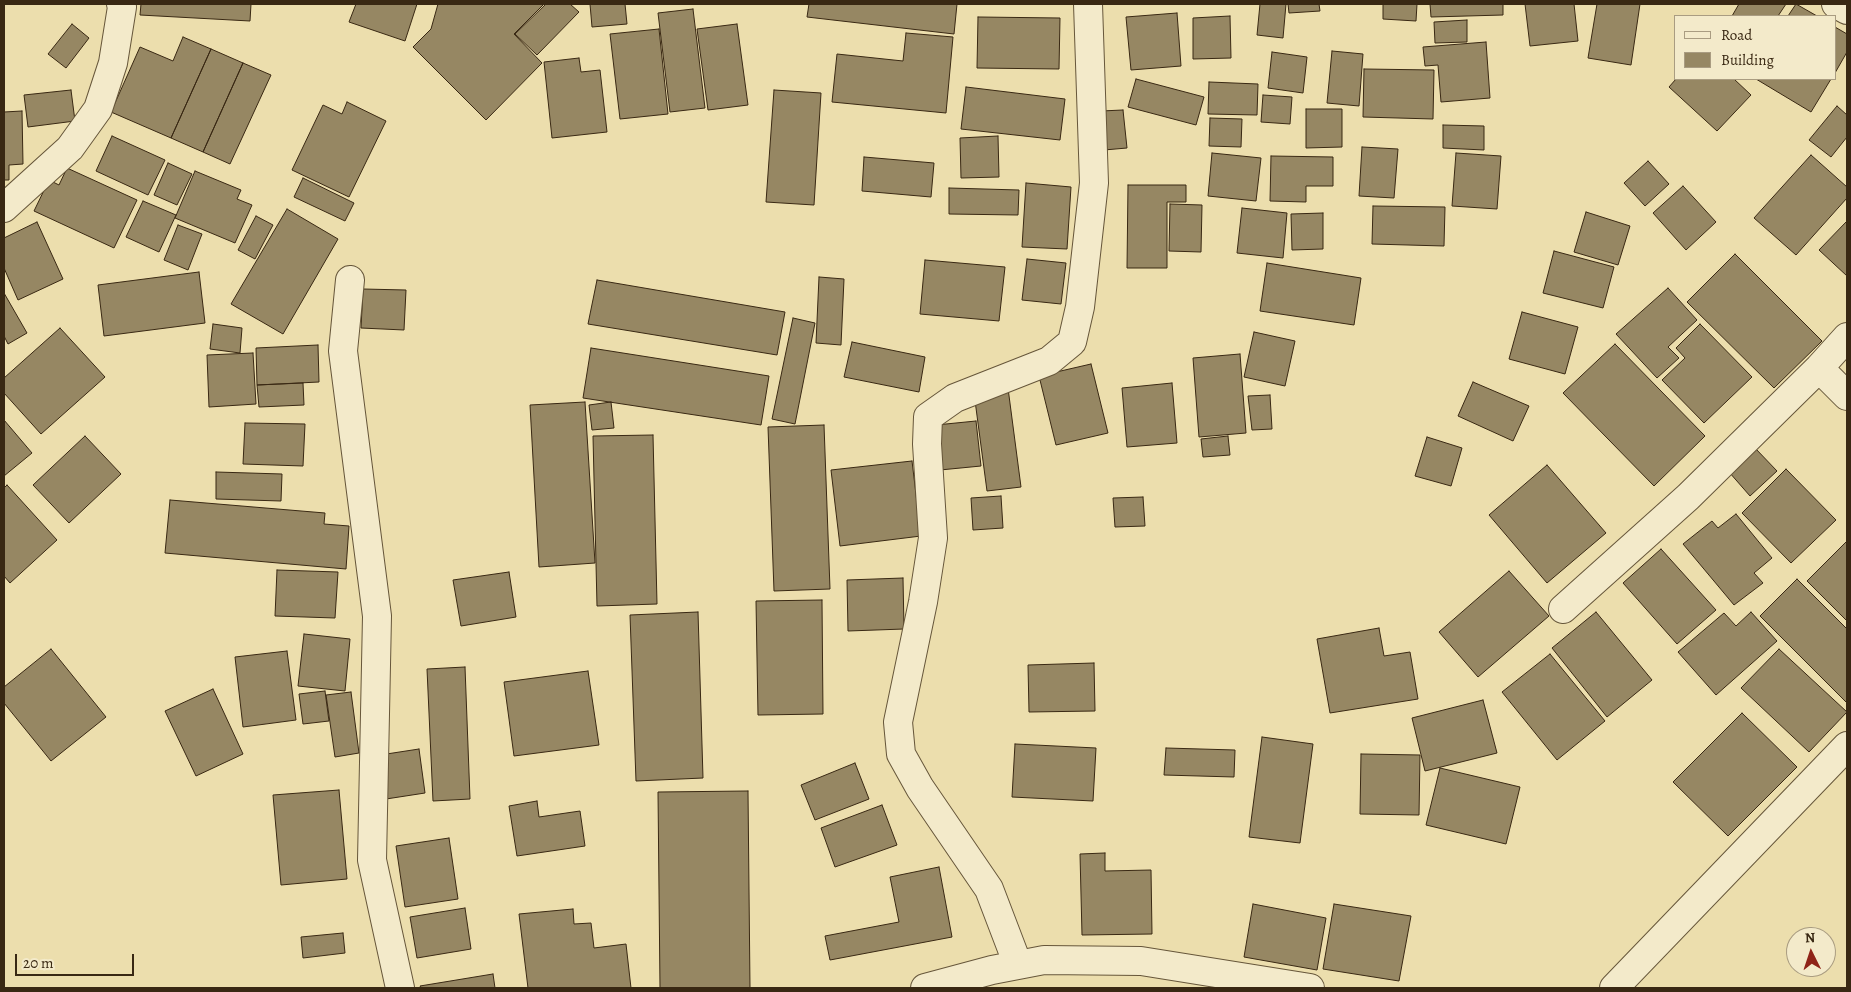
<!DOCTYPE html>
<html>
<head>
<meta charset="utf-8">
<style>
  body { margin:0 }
  #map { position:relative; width:1851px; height:992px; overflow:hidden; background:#ecdead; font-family:Alegreya,serif }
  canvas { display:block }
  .frame { position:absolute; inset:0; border:5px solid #392813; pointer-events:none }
  .legend { position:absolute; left:1674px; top:15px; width:162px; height:65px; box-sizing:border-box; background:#f3eaca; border:1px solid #a99c81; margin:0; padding:6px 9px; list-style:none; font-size:15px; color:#392813 }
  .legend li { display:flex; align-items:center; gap:10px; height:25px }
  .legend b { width:25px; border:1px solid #a99c81 }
  .north { position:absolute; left:1786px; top:927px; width:50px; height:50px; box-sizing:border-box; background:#f3eaca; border:1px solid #a99c81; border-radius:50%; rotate:356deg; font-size:14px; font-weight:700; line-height:20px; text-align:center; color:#392813 }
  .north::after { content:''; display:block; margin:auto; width:18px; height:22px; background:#8f2418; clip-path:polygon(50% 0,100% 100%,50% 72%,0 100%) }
  .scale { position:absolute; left:15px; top:954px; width:119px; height:22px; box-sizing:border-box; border:2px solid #392813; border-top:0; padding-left:6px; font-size:15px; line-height:18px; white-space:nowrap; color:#392813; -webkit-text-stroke:4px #f3eaca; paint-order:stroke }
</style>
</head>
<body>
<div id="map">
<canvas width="1851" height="992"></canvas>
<div class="frame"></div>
<ul class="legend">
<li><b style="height:6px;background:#f3eaca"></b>Road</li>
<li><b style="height:14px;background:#968763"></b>Building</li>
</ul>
<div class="north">N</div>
<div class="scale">20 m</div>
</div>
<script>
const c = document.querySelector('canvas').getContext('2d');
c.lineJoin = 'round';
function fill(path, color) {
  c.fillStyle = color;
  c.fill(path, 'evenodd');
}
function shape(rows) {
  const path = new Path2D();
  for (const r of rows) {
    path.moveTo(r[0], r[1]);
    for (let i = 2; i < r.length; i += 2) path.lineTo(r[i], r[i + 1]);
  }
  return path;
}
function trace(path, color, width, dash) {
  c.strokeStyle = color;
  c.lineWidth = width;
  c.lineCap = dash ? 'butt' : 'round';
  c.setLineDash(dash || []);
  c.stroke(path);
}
const building = shape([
  [141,4,251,4,250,21,140,15,141,4],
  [356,4,417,4,405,41,349,22,356,4],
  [438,4,544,4,514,34,542,63,486,120,413,47,431,29,438,4],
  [546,4,570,4,579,12,537,55,515,34,546,4],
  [590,4,625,4,627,24,592,27,590,4],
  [809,4,957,4,954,34,807,17,809,4],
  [1260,4,1286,4,1283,38,1257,35,1260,4],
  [1288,4,1319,4,1320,11,1289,13,1288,4],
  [1383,4,1417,4,1416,21,1383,19,1383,4],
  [1430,4,1503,4,1503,15,1431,17,1430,4],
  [1525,4,1574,4,1578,41,1530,46,1525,4],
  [1597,4,1640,4,1631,65,1588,58,1597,4],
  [1739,4,1786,4,1778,16,1732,16,1739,4],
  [1796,4,1817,16,1788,16,1796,4],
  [693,9,705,108,670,112,658,13,693,9],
  [1177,13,1181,66,1131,70,1126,17,1177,13],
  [1230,16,1231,58,1193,59,1193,18,1230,16],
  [978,17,1060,18,1059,69,977,68,978,17],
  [1467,20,1467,42,1435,43,1434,22,1467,20],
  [72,24,89,38,66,68,48,54,72,24],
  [737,24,748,105,708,110,697,29,737,24],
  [1835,27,1847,34,1847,52,1835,73,1835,27],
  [659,29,668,114,620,119,610,34,659,29],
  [906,33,953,37,946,113,832,102,837,54,903,61,906,33],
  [183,37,211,49,171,138,111,112,140,47,173,61,183,37],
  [1486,42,1490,98,1441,102,1438,65,1425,66,1423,47,1486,42],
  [211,49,243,63,203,152,171,138,211,49],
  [1332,51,1363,54,1359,106,1327,103,1332,51],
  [1272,52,1307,57,1303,93,1268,88,1272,52],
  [579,58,581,72,600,70,607,132,552,138,544,62,579,58],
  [243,63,271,75,230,164,203,152,243,63],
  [1364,69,1434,70,1433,119,1363,117,1364,69],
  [1136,79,1204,97,1196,125,1128,107,1136,79],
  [1676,79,1734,79,1751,95,1717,131,1669,87,1676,79],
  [1756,79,1831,79,1811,112,1756,79],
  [1209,82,1258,84,1257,115,1208,114,1209,82],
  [966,87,1065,99,1060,140,961,129,966,87],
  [71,90,75,121,28,127,24,95,71,90],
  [774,90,821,93,814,205,766,202,774,90],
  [1263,95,1292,97,1290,124,1261,122,1263,95],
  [347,102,386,121,349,197,292,170,323,105,342,114,347,102],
  [1837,106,1847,115,1847,137,1831,157,1809,140,1837,106],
  [1306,109,1342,109,1342,147,1306,148,1306,109],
  [1123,110,1127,148,1104,150,1101,111,1123,110],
  [22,111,23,164,9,165,9,180,4,180,4,112,22,111],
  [1210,118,1242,119,1241,147,1209,146,1210,118],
  [1443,125,1484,126,1484,150,1443,148,1443,125],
  [112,136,165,160,148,195,96,171,112,136],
  [998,136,999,177,961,178,960,138,998,136],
  [1362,147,1398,149,1394,198,1359,196,1362,147],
  [1212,153,1261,158,1256,201,1208,196,1212,153],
  [1456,153,1501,156,1497,209,1452,206,1456,153],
  [1811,155,1847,187,1847,198,1796,255,1754,218,1811,155],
  [1271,156,1333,157,1333,186,1306,186,1306,202,1270,201,1271,156],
  [864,157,934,163,931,197,862,191,864,157],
  [1648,161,1669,184,1645,206,1624,183,1648,161],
  [168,163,192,174,177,205,154,195,168,163],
  [67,168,137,200,114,248,34,211,49,180,59,185,67,168],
  [195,171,241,190,237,199,252,205,235,243,175,218,195,171],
  [303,178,354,203,345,221,294,197,303,178],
  [1026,183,1071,187,1067,249,1022,247,1026,183],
  [1128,185,1186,185,1186,202,1167,202,1167,268,1127,268,1128,185],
  [1683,186,1716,222,1686,250,1653,213,1683,186],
  [949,188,1019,190,1018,215,949,214,949,188],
  [143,201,176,215,159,252,126,237,143,201],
  [1170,204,1202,205,1201,252,1169,251,1170,204],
  [1373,206,1445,207,1444,246,1372,244,1373,206],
  [1242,208,1287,213,1283,258,1237,253,1242,208],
  [287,209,338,239,283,334,231,304,287,209],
  [1586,212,1630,226,1618,265,1574,252,1586,212],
  [1323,213,1323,249,1292,250,1291,214,1323,213],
  [256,216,273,225,255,259,238,250,256,216],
  [1847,221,1847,276,1819,250,1847,221],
  [37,222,63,279,18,300,4,268,4,238,37,222],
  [178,225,202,234,188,270,164,260,178,225],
  [1554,251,1614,267,1603,308,1543,293,1554,251],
  [1735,254,1822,341,1774,388,1687,302,1735,254],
  [1027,259,1066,263,1061,304,1022,300,1027,259],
  [925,260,1005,267,999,321,920,314,925,260],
  [1267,263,1361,278,1354,325,1260,311,1267,263],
  [199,272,205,323,104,336,98,285,199,272],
  [819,277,844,279,841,345,816,343,819,277],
  [597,280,785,312,777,355,588,324,597,280],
  [1668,288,1697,320,1668,347,1679,358,1657,378,1616,334,1668,288],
  [363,289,406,290,404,330,361,328,363,289],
  [4,293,27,333,8,344,4,336,4,293],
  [1522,312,1578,327,1565,374,1509,359,1522,312],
  [793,318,815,323,795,424,772,419,793,318],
  [213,324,242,328,240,353,210,349,213,324],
  [1700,324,1752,377,1704,423,1662,380,1685,358,1676,348,1700,324],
  [60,328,105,377,41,434,4,393,4,378,60,328],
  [1254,332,1295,341,1285,386,1244,377,1254,332],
  [852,342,925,357,919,392,844,377,852,342],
  [1615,344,1705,436,1654,486,1563,393,1615,344],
  [318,345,319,382,257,385,256,348,318,345],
  [591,348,769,376,761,425,583,398,591,348],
  [253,353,256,404,209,407,207,355,253,353],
  [1240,354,1246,433,1199,437,1193,358,1240,354],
  [1091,364,1108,433,1056,445,1039,376,1091,364],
  [1473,382,1529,406,1513,441,1458,416,1473,382],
  [303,383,304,405,259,407,257,385,303,383],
  [1172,383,1177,443,1127,447,1122,388,1172,383],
  [1008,388,1021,487,987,491,974,393,1008,388],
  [1270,395,1272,429,1252,430,1248,396,1270,395],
  [585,402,595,563,539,567,530,405,585,402],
  [611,402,614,428,592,430,589,405,611,402],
  [4,420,32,453,4,476,4,420],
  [976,421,981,466,940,470,936,425,976,421],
  [245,423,305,424,303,466,243,464,245,423],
  [824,425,830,589,774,591,768,427,824,425],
  [653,435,657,604,597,606,593,436,653,435],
  [85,436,121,474,69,523,33,485,85,436],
  [1228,436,1230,455,1203,457,1201,439,1228,436],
  [1427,437,1462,448,1451,486,1415,476,1427,437],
  [1755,448,1777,471,1750,496,1729,472,1755,448],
  [912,461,921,536,840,546,831,470,912,461],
  [1547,465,1606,533,1547,583,1489,515,1547,465],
  [1786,469,1836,520,1791,563,1742,513,1786,469],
  [216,472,282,474,281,501,216,499,216,472],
  [7,485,57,540,10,583,4,576,4,488,7,485],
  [1001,496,1003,528,973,530,971,498,1001,496],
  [1143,497,1145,526,1115,527,1113,498,1143,497],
  [170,500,325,513,324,524,349,526,346,569,165,553,170,500],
  [1736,514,1772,558,1754,573,1763,583,1734,605,1683,544,1712,521,1718,528,1736,514],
  [1847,541,1847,621,1807,581,1847,541],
  [1661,549,1716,610,1677,644,1623,583,1661,549],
  [277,570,338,572,335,618,275,616,277,570],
  [1509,571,1549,616,1478,677,1439,632,1509,571],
  [509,572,516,617,461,626,453,580,509,572],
  [903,578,904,629,848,631,847,580,903,578],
  [1797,579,1847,629,1847,703,1760,616,1797,579],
  [822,600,823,714,758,715,756,601,822,600],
  [698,612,703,778,636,781,630,615,698,612],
  [1596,612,1652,680,1607,717,1552,648,1596,612],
  [1751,612,1777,641,1716,695,1678,652,1724,613,1736,626,1751,612],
  [1379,628,1384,656,1410,652,1418,699,1330,713,1317,639,1379,628],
  [304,634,350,639,345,691,298,686,304,634],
  [51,649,106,717,51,761,4,703,4,687,51,649],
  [1779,649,1847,712,1809,752,1741,688,1779,649],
  [287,651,296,720,243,727,235,657,287,651],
  [1550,654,1605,721,1557,760,1502,692,1550,654],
  [1094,663,1095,711,1029,712,1028,665,1094,663],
  [465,667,470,799,433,801,427,669,465,667],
  [588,671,599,745,514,756,504,682,588,671],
  [213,689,243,754,196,776,165,711,213,689],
  [325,691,329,721,303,724,299,694,325,691],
  [351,692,359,753,335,757,326,695,351,692],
  [1483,700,1497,753,1425,771,1412,718,1483,700],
  [1742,713,1797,767,1728,836,1673,782,1742,713],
  [1262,737,1313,744,1300,843,1249,837,1262,737],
  [1015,744,1096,748,1093,801,1012,797,1015,744],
  [1166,748,1235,750,1234,777,1164,775,1166,748],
  [419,749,425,793,386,799,380,755,419,749],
  [1361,754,1420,755,1419,815,1360,814,1361,754],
  [855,763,869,799,815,820,801,785,855,763],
  [1440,768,1520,787,1506,844,1426,825,1440,768],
  [339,790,347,879,281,885,273,795,339,790],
  [748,791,750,988,660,988,658,792,748,791],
  [537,801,539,817,580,811,585,846,517,856,509,806,537,801],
  [882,805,897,845,835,867,821,828,882,805],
  [449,838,458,899,405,907,396,846,449,838],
  [1105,853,1105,871,1151,870,1152,934,1082,935,1080,854,1105,853],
  [939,867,952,937,830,960,825,936,899,922,890,877,939,867],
  [1253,904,1326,918,1317,970,1244,957,1253,904],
  [1334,904,1411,916,1399,981,1323,969,1334,904],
  [465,908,471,949,417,958,410,917,465,908],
  [573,909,574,924,591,923,594,948,626,944,631,988,528,988,519,914,573,909],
  [343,933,345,953,303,958,301,937,343,933],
  [493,974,495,988,421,988,420,986,493,974]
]);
fill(building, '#968763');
trace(building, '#392813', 1);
const street = shape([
  [1836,4,1847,10],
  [4,208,70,148,98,109,113,63,122,7,121,4],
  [350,280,343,351,377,616,372,860,400,988],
  [1819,368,1847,396],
  [1563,609,1688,497,1819,368,1847,337],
  [1018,965,989,889,920,788,901,754,898,722,923,602,933,538,927,444,928,417,955,398,1049,361,1072,342,1080,307,1094,183,1088,4],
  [925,988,992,970,1044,960,1141,961,1310,988],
  [1614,988,1847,746]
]);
trace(street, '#66563a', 30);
trace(street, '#f3eaca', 28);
</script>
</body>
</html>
